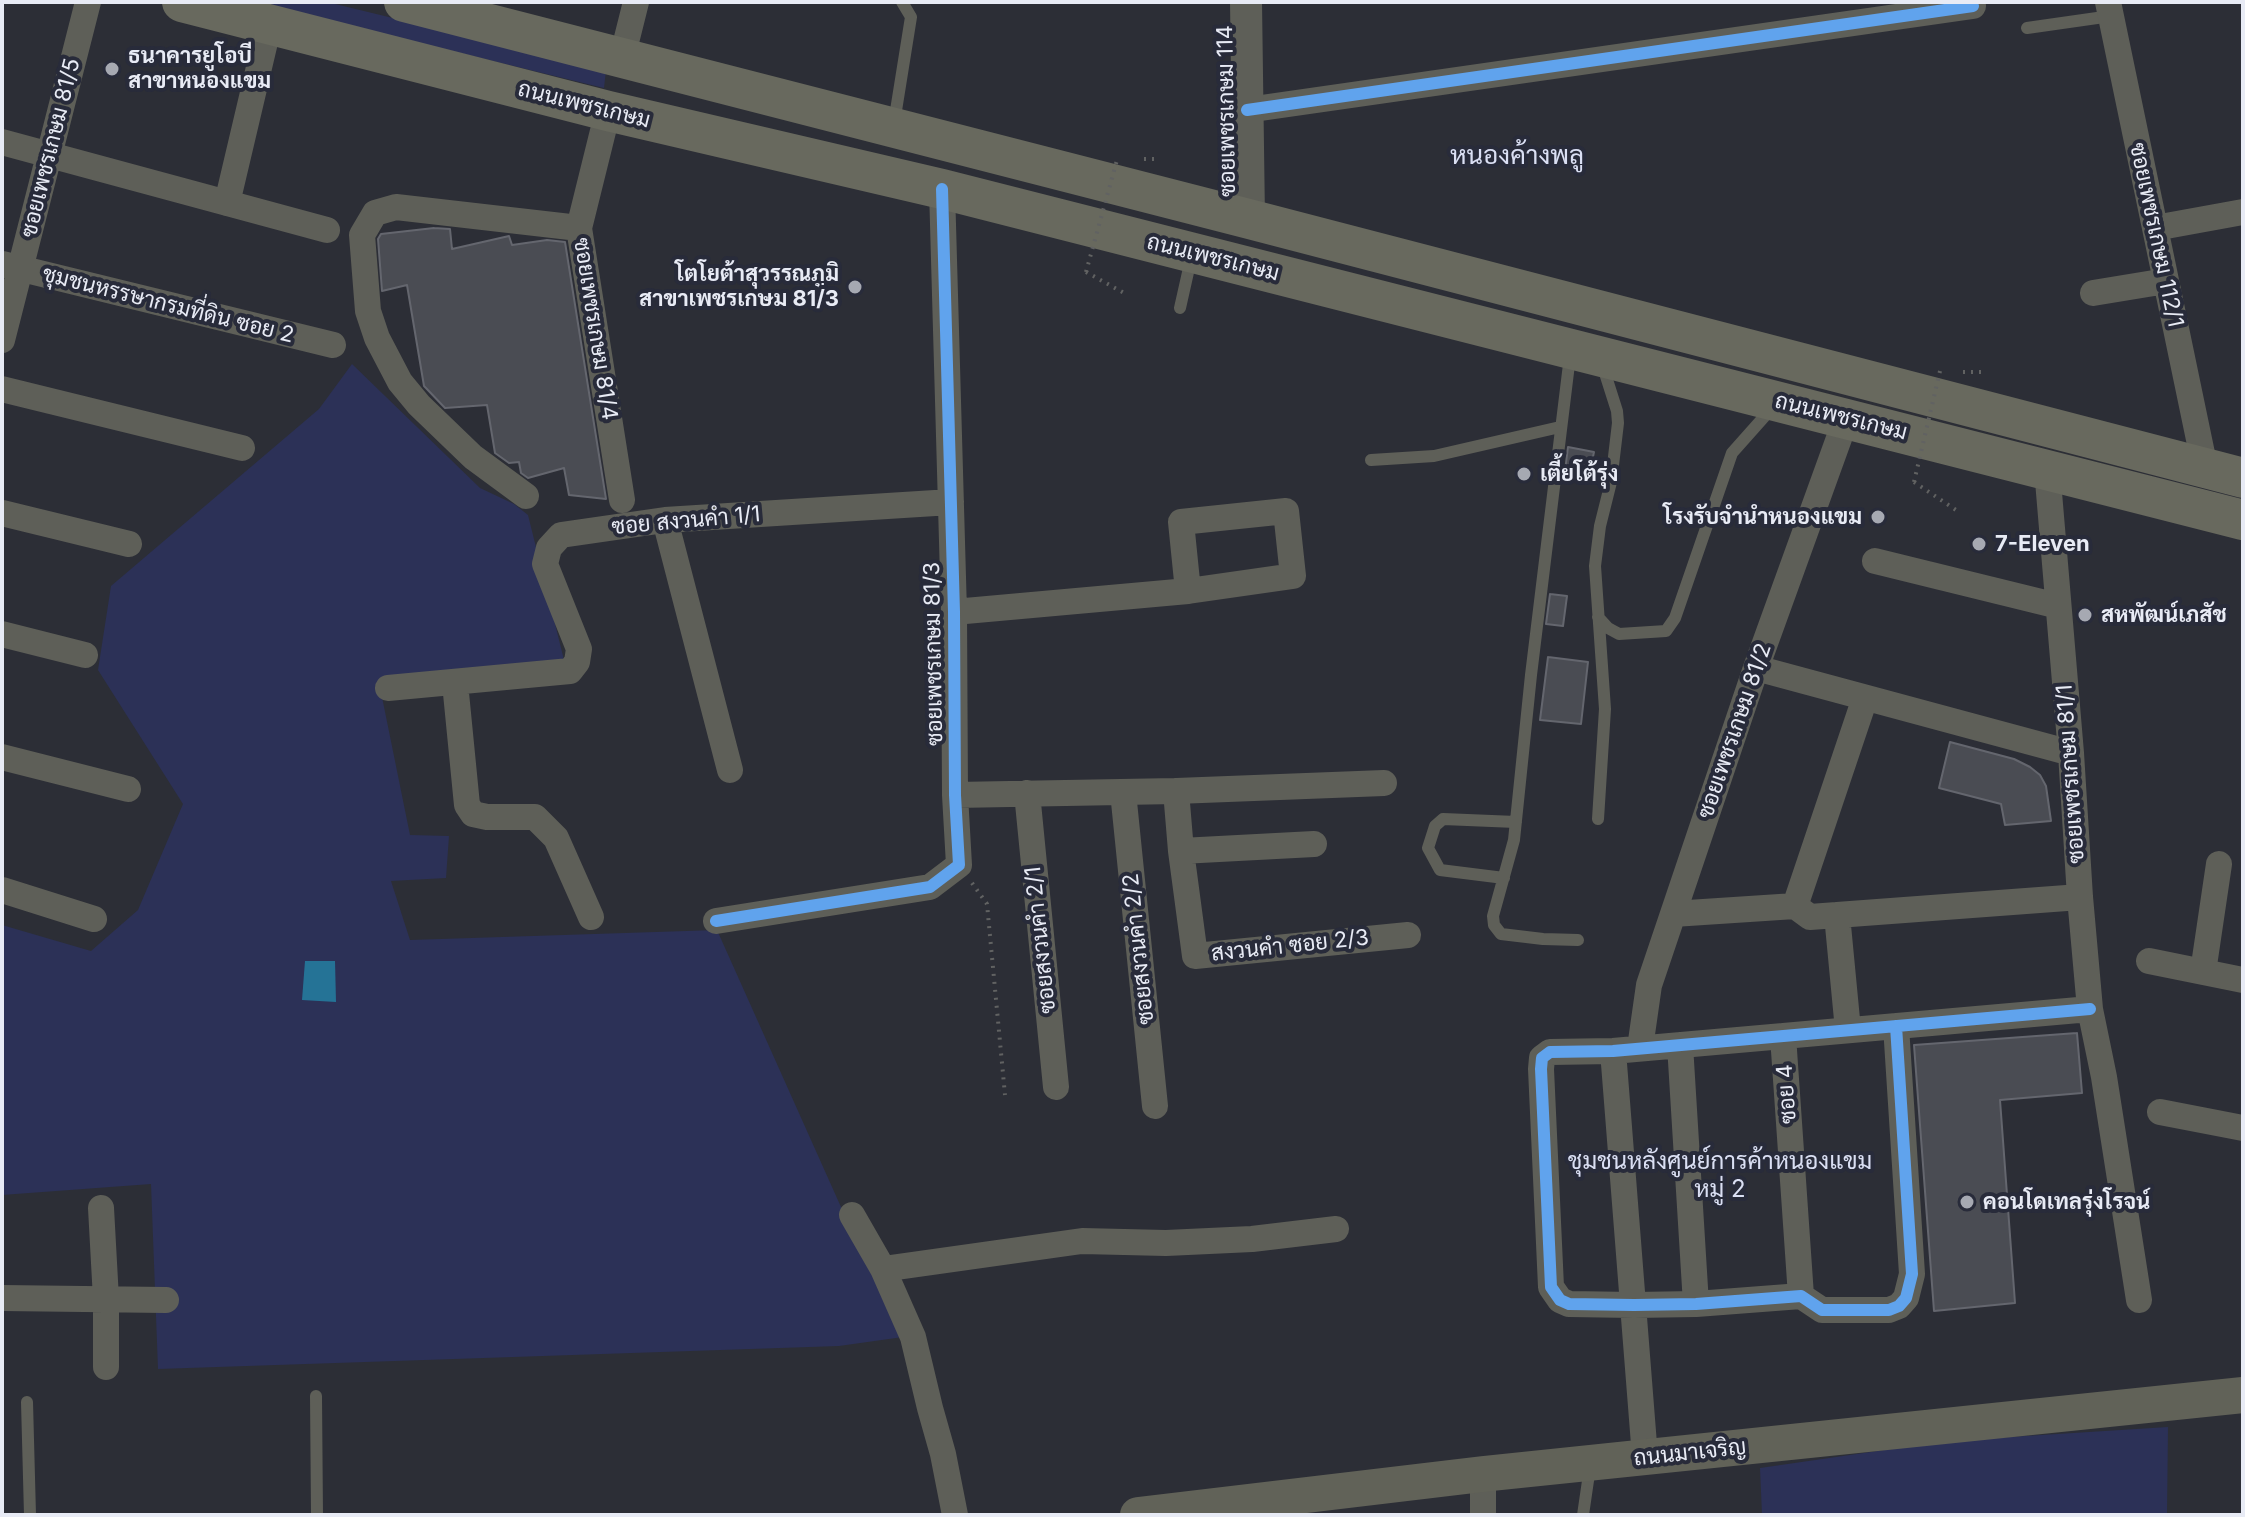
<!DOCTYPE html>
<html>
<head>
<meta charset="utf-8">
<style>
  body { margin:0 }
  #map { position:relative; width:2245px; height:1517px; overflow:hidden; background:#2c2e36; font-family:Inter,sans-serif }
  canvas { display:block }
  .frame { position:absolute; inset:0; border:4px solid #e8ebf5; pointer-events:none }
</style>
</head>
<body>
<div id="map">
<canvas width="2245" height="1517"></canvas>
<div class="frame"></div>
</div>
<script>
const c = document.querySelector('canvas').getContext('2d');
c.lineJoin = 'round';
function fill(path, color) {
  c.fillStyle = color;
  c.fill(path, 'evenodd');
}
function shape(rows) {
  const path = new Path2D();
  for (const r of rows) {
    path.moveTo(r[0], r[1]);
    for (let i = 2; i < r.length; i += 2) path.lineTo(r[i], r[i + 1]);
  }
  return path;
}
function trace(path, color, width, dash) {
  c.strokeStyle = color;
  c.lineWidth = width;
  c.lineCap = dash ? 'butt' : 'round';
  c.setLineDash(dash || []);
  c.stroke(path);
}
function write(font, color, halo, rows, align = 'center') {
  c.font = font + ' Inter,Sarabun,sans-serif';
  c.lineWidth = 8;
  c.setLineDash([]);
  c.textBaseline = 'middle';
  c.strokeStyle = halo;
  c.fillStyle = color;
  for (const [text, x, y, turn = 0] of rows) {
    c.save();
    c.translate(x, y);
    c.rotate((+turn || 0) * Math.PI / 180);
    c.textAlign = isNaN(turn) ? turn : align;
    if (halo) c.strokeText(text, 0, 0);
    c.fillText(text, 0, 0);
    c.restore();
  }
}
fill(shape([
  [250,2,327,2,606,70,604,88],
  [352,364,480,488,514,504,528,515,564,660,382,697,410,835,449,836,446,878,391,881,410,940,717,930,841,1207,903,1337,839,1346,158,1369,151,1184,2,1195,2,925,91,951,138,910,183,804,98,670,111,586,319,409],
  [2168,1427,2167,1515,1762,1515,1760,1468,1947,1441]
]), '#2c3157');
fill(shape([
  [305,961,335,961,336,1002,302,1000]
]), '#257396');
const building = shape([
  [434,228,450,229,452,249,509,236,512,245,547,240,565,242,606,499,569,495,564,468,528,478,521,473,519,462,509,463,495,453,487,405,445,408,424,386,407,285,382,291,378,239,381,234,434,228],
  [1568,447,1594,452,1589,476,1565,471,1568,447],
  [1550,594,1567,596,1563,626,1546,624,1550,594],
  [1548,657,1588,662,1581,724,1540,720,1548,657],
  [1950,742,2014,759,2030,767,2040,775,2046,786,2051,821,2005,825,2001,804,1939,788,1950,742],
  [2077,1033,2082,1093,2000,1100,2015,1303,1934,1311,1914,1045,2077,1033]
]);
fill(building, '#4a4c53');
trace(building, '#64666e', 2);
trace(shape([
  [1144,159,1155,159],
  [1086,272,1124,293],
  [1963,372,1981,372],
  [1914,482,1956,510],
  [972,883,987,904,1005,1095]
]), '#616262', 4, [2, 6]);
trace(shape([
  [2027,28,2111,16],
  [894,123,911,17,902,2],
  [1180,308,1191,259],
  [1570,356,1531,675,1514,840,1493,916,1494,925,1501,934,1543,939,1578,940],
  [1371,460,1434,456,1560,427],
  [1598,617,1608,628,1619,634,1666,631,1675,618,1732,453,1772,408],
  [1598,819,1605,709,1595,566,1600,526,1611,482,1618,423,1617,411,1603,367],
  [1504,878,1440,870,1428,848,1435,826,1443,819,1516,822],
  [316,1396,317,1515],
  [27,1402,30,1515],
  [1583,1515,1590,1467]
]), '#5e5f58', 12);
trace(shape([
  [2108,2,2205,468],
  [622,58,636,2],
  [1247,110,1973,6],
  [608,111,579,228,622,500],
  [2,142,327,230],
  [227,203,269,25],
  [2155,228,2243,212],
  [2,264,333,345],
  [2093,293,2166,281],
  [2,340,88,2],
  [2,389,242,448],
  [2047,469,2071,753,2080,897,2090,1009,2104,1077,2139,1300],
  [526,496,473,457,419,405,400,382,377,338,368,311,362,235,375,213,396,207,579,228],
  [2,513,129,544],
  [665,520,730,770],
  [1875,561,2058,606],
  [954,612,1188,591,1293,576,1286,511,1181,522,1188,591],
  [2,634,85,655],
  [1756,668,2071,753],
  [455,683,467,805,473,814,487,817,535,817,556,838,591,917],
  [388,688,570,671,577,662,579,649,545,564,549,548,561,535,665,520,951,502],
  [2,757,128,789],
  [1176,791,1181,851,1195,956,1408,935],
  [1123,792,1155,1106],
  [1027,793,1056,1087],
  [955,795,1176,791,1384,783],
  [1181,851,1314,844],
  [2,890,94,919],
  [1795,906,1865,698],
  [1673,914,1795,906,1810,917,2080,897],
  [1837,915,1848,1030],
  [716,921,930,887,959,865,955,795,954,612,942,189],
  [2149,961,2243,980],
  [2203,972,2219,864],
  [1896,1026,1912,1274,1906,1298,1899,1306,1889,1310,1822,1310,1801,1296,1696,1304,1634,1305,1569,1304,1560,1300,1551,1287,1541,1069,1542,1058,1550,1052,1613,1051,2090,1009],
  [1783,1036,1801,1296],
  [1680,1045,1696,1304],
  [1640,1048,1649,985,1756,668,1846,419],
  [1613,1051,1645,1457],
  [2160,1112,2243,1128],
  [101,1208,106,1299,106,1367],
  [852,1215,883,1269],
  [2,1298,166,1300],
  [955,1515,943,1454,930,1408,913,1337,883,1269,1082,1241,1166,1243,1252,1239,1336,1229],
  [1483,1515,1483,1474]
]), '#5e5f58', 26);
trace(shape([
  [1246,2,1249,219]
]), '#5e5f58', 32);
trace(shape([
  [1138,1515,1483,1474,2243,1395]
]), '#616258', 36);
trace(shape([
  [182,2,608,111,942,189,2243,520],
  [404,2,1249,219,2243,478]
]), '#68695e', 40);
trace(shape([
  [1086,272,1117,160],
  [1914,482,1940,371]
]), '#616262', 4, [2, 6]);
trace(shape([
  [1247,110,1973,6],
  [716,921,930,887,959,865,955,795,954,612,942,189],
  [1896,1026,1912,1274,1906,1298,1899,1306,1889,1310,1822,1310,1801,1296,1696,1304,1634,1305,1569,1304,1560,1300,1551,1287,1541,1069,1542,1058,1550,1052,1613,1051,2090,1009]
]), '#60a3ed', 12);
for (const [x, y, r, color] of [
  [112,69,8,"#a6a9b2"],
  [855,287,8,"#a6a9b2"],
  [1524,474,8,"#a6a9b2"],
  [1878,517,8,"#a6a9b2"],
  [1979,544,8,"#a6a9b2"],
  [2085,615,8,"#a6a9b2"],
  [1967,1202,8,"#a6a9b2"]
]) {
  const dot = new Path2D();
  dot.arc(x, y, r, 0, 2 * Math.PI);
  c.fillStyle = color;
  c.fill(dot);
  trace(dot, '#282b3a', 3);
}
write('bold 22px', '#e8ebf5', '#282b3a', [
  ["ธนาคารยูโอบี",128,56],
  ["สาขาหนองแขม",128,81],
  ["โตโยต้าสุวรรณภูมิ",839,274,"right"],
  ["สาขาเพชรเกษม 81/3",839,299,"right"],
  ["เตี้ยโต้รุ่ง",1540,474],
  ["โรงรับจำนำหนองแขม",1862,517,"right"],
  ["7-Eleven",1995,544],
  ["สหพัฒน์เภสัช",2101,615],
  ["คอนโดเทลรุ่งโรจน์",1983,1202]
], 'left');
write('22px', '#e8ebf5', '#282b3a', [
  ["ถนนเพชรเกษม",584,105,14],
  ["ซอยเพชรเกษม 114",1227,111,-91],
  ["ซอยเพชรเกษม 81/5",51,148,-76],
  ["ซอยเพชรเกษม 112/1",2156,235,78],
  ["ถนนเพชรเกษม",1213,258,14],
  ["ชุมชนหรรษากรมที่ดิน ซอย 2",168,305,14],
  ["ซอยเพชรเกษม 81/4",595,329,81],
  ["ถนนเพชรเกษม",1841,417,14],
  ["ซอย สงวนคำ 1/1",686,521,-5],
  ["ซอยเพชรเกษม 81/3",934,654,-91],
  ["ซอยเพชรเกษม 81/2",1735,731,-71],
  ["ซอยเพชรเกษม 81/1",2071,774,-94],
  ["ซอยสงวนคำ 2/1",1041,940,-96],
  ["สงวนคำ ซอย 2/3",1290,946,-6],
  ["ซอยสงวนคำ 2/2",1139,949,-96],
  ["ซอย 4",1787,1094,-94],
  ["ถนนมาเจริญ",1690,1453,-6]
]);
write('24px', '#dadff3', '#282b3a', [
  ["ชุมชนหลังศูนย์การค้าหนองแขม",1720,1162],
  ["หมู่ 2",1720,1190]
]);
write('26px', '#dadff3', '#282b3a', [
  ["หนองค้างพลู",1517,156]
]);
</script>
</body>
</html>
